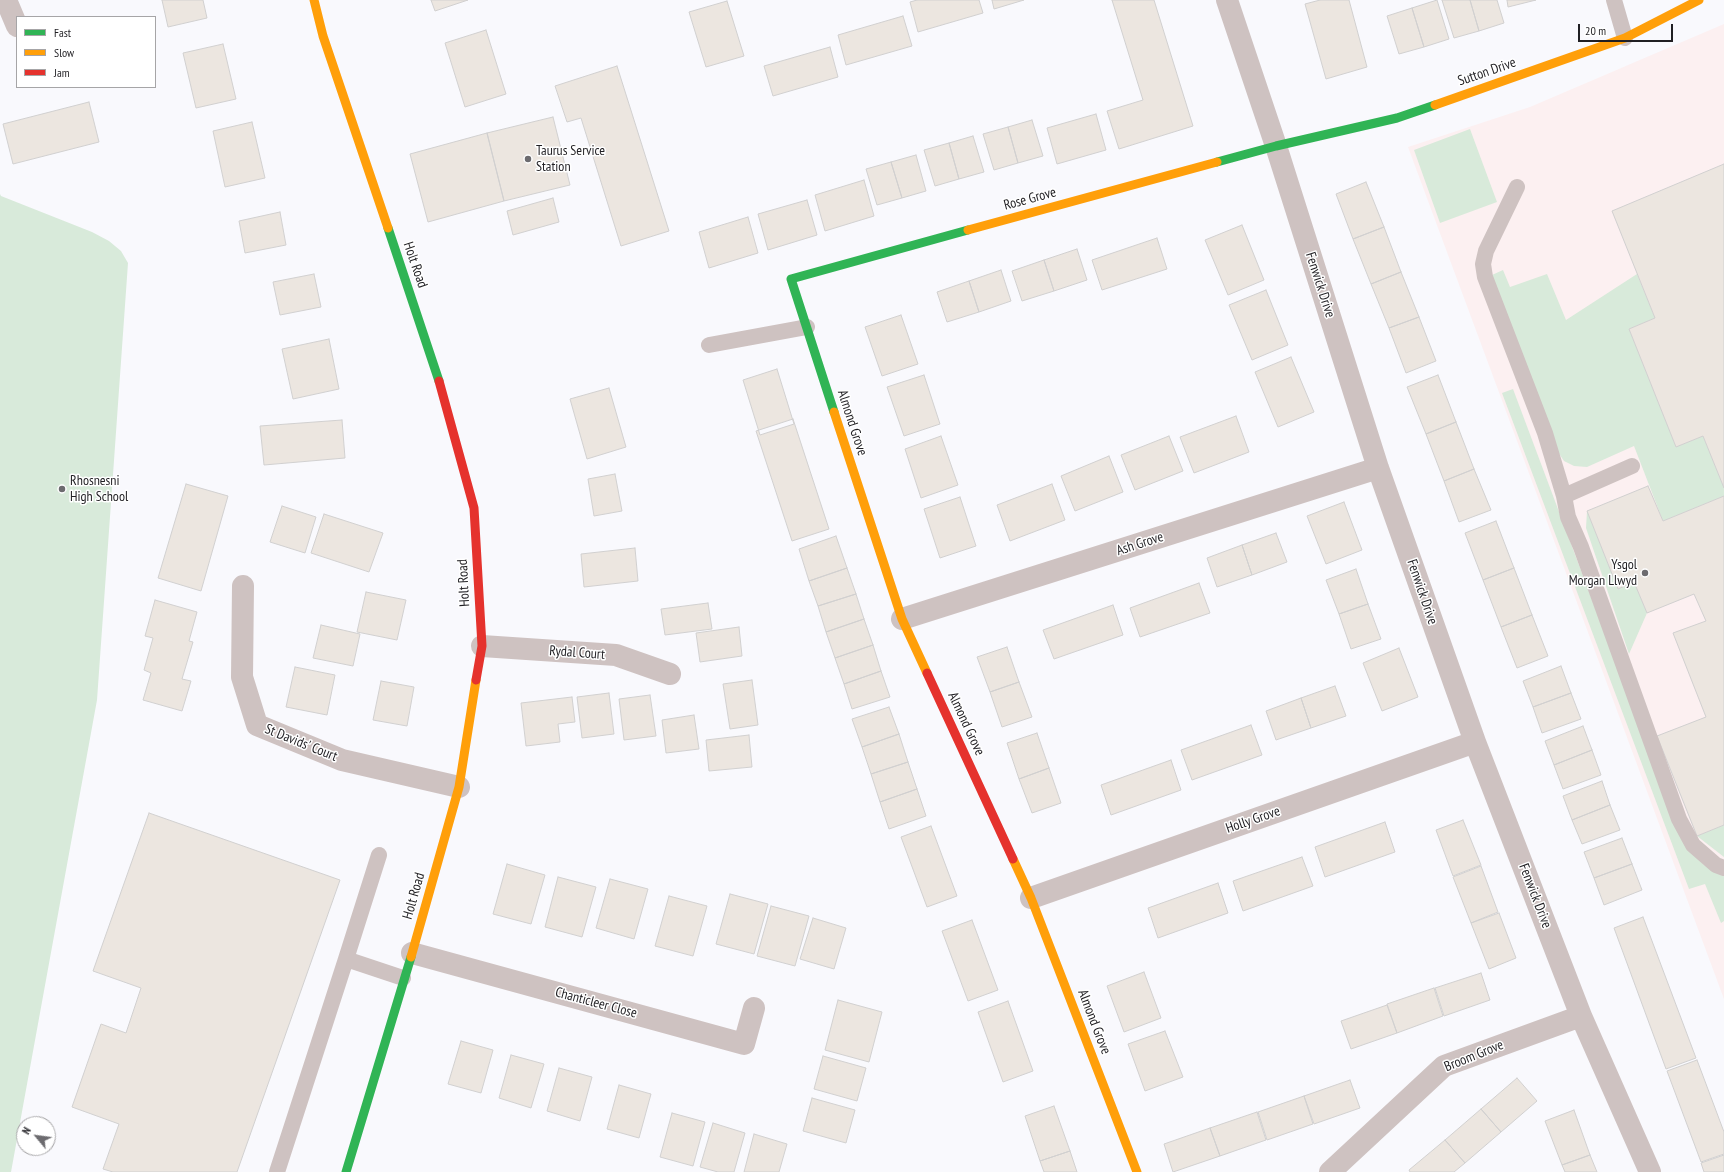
<!DOCTYPE html>
<html>
<head>
<meta charset="utf-8">
<style>
  body { margin:0 }
  #map { position:relative; width:1724px; height:1172px; overflow:hidden; background:#f9f9fd; font-family:"PT Sans Narrow",sans-serif }
  canvas { display:block }
  .legend { position:absolute; left:16px; top:16px; width:140px; height:72px; box-sizing:border-box; background:#fff; border:1px solid #a6a5a7; margin:0; padding:5px 7px; list-style:none; font-size:12px; color:#201f23 }
  .legend li { display:flex; align-items:center; gap:8px; height:20px }
  .legend b { width:20px; border:1px solid #a6a5a7 }
  .north { position:absolute; left:16px; top:1116px; width:40px; height:40px; box-sizing:border-box; background:#fff; border:1px solid #a6a5a7; border-radius:50%; rotate:299deg; font-size:11px; font-weight:700; line-height:16px; text-align:center; color:#201f23 }
  .north::after { content:''; display:block; margin:auto; width:14px; height:18px; background:#6c6b6f; clip-path:polygon(50% 0,100% 100%,50% 72%,0 100%) }
  .scale { position:absolute; left:1578px; top:24px; width:95px; height:18px; box-sizing:border-box; border:2px solid #201f23; border-top:0; padding-left:5px; font-size:12px; line-height:14px; white-space:nowrap; color:#201f23; -webkit-text-stroke:3px #fff; paint-order:stroke }
</style>
</head>
<body>
<div id="map">
<canvas width="1724" height="1172"></canvas>
<ul class="legend">
<li><b style="height:5px;background:#30b455"></b>Fast</li>
<li><b style="height:5px;background:#ff9f0a"></b>Slow</li>
<li><b style="height:5px;background:#e5322d"></b>Jam</li>
</ul>
<div class="north">N</div>
<div class="scale">20 m</div>
</div>
<script>
const c = document.querySelector('canvas').getContext('2d');
c.lineJoin = 'round';
function fill(path, color) {
  c.fillStyle = color;
  c.fill(path, 'evenodd');
}
function shape(rows) {
  const path = new Path2D();
  for (const r of rows) {
    path.moveTo(r[0], r[1]);
    for (let i = 2; i < r.length; i += 2) path.lineTo(r[i], r[i + 1]);
  }
  return path;
}
function trace(path, color, width, dash) {
  c.strokeStyle = color;
  c.lineWidth = width;
  c.lineCap = dash ? 'butt' : 'round';
  c.setLineDash(dash || []);
  c.stroke(path);
}
function write(font, color, halo, rows, align = 'center') {
  c.font = font + ' "PT Sans Narrow",sans-serif';
  c.lineWidth = 3;
  c.setLineDash([]);
  c.textBaseline = 'middle';
  c.strokeStyle = halo;
  c.fillStyle = color;
  for (const [text, x, y, turn = 0] of rows) {
    c.save();
    c.translate(x, y);
    c.rotate((+turn || 0) * Math.PI / 180);
    c.textAlign = isNaN(turn) ? turn : align;
    if (halo) c.strokeText(text, 0, 0);
    c.fillText(text, 0, 0);
    c.restore();
  }
}
fill(shape([
  [1724,24,1724,999,1408,147,1530,107]
]), '#fcf0f1');
fill(shape([
  [1470,129,1497,202,1440,223,1414,150],
  [0,194,1,196,92,232,109,241,121,251,128,263,97,700,11,1172,0,1172],
  [1503,270,1510,287,1547,274,1566,320,1637,274,1655,318,1629,329,1676,447,1703,436,1724,488,1724,496,1663,521,1634,446,1587,467,1574,466,1564,461,1558,452,1492,275],
  [1513,389,1682,840,1704,865,1724,876,1724,921,1721,923,1705,884,1689,889,1502,393],
  [1587,511,1618,589,1634,582,1647,613,1629,654,1586,528],
  [1724,825,1724,857,1697,836]
]), '#d8eada');
const building = shape([
  [162,0,203,0,207,18,168,27,162,0],
  [431,0,468,0,435,11,431,0],
  [917,0,979,0,983,13,918,32,910,2,917,0],
  [992,0,1024,0,994,9,992,0],
  [1112,0,1154,0,1193,126,1119,149,1107,111,1143,100,1112,0],
  [1320,0,1349,0,1367,67,1326,79,1305,4,1320,0],
  [1437,0,1449,39,1424,47,1412,8,1437,0],
  [1442,0,1470,0,1479,31,1454,38,1442,0],
  [1470,0,1497,0,1504,23,1479,31,1470,0],
  [1507,0,1536,0,1508,7,1507,0],
  [727,1,744,56,706,67,689,12,727,1],
  [1412,8,1424,47,1399,54,1387,16,1412,8],
  [903,16,912,46,846,65,838,35,903,16],
  [486,30,506,94,465,107,445,43,486,30],
  [223,44,236,99,196,108,183,53,223,44],
  [830,47,838,77,773,96,764,66,830,47],
  [617,66,669,231,621,246,581,118,567,122,555,86,617,66],
  [89,102,99,142,13,164,3,124,89,102],
  [1096,114,1106,150,1057,164,1047,128,1096,114],
  [553,117,570,185,504,201,487,133,553,117],
  [1032,120,1043,156,1018,163,1008,127,1032,120],
  [252,122,265,178,225,187,213,131,252,122],
  [1008,127,1018,163,994,170,983,134,1008,127],
  [487,133,504,201,428,222,410,154,487,133],
  [973,136,984,172,959,179,949,143,973,136],
  [949,143,959,179,935,186,924,150,949,143],
  [916,155,926,191,902,198,891,162,916,155],
  [891,162,902,198,877,205,866,169,891,162],
  [1724,164,1724,488,1703,436,1676,447,1629,329,1655,318,1612,211,1724,164],
  [864,180,874,216,825,231,815,195,864,180],
  [1366,182,1384,227,1353,239,1336,194,1366,182],
  [553,198,559,222,513,235,507,211,553,198],
  [807,200,817,235,768,250,758,214,807,200],
  [280,212,286,245,245,253,239,221,280,212],
  [748,217,758,253,709,268,699,232,748,217],
  [1242,225,1264,280,1228,295,1205,240,1242,225],
  [1384,227,1401,272,1371,284,1353,239,1384,227],
  [1157,238,1167,269,1102,290,1092,260,1157,238],
  [1077,249,1087,280,1054,291,1044,260,1077,249],
  [1044,260,1054,291,1022,301,1012,271,1044,260],
  [1001,270,1011,301,979,312,969,281,1001,270],
  [1401,272,1419,317,1389,328,1371,284,1401,272],
  [314,274,321,307,280,315,273,282,314,274],
  [969,281,979,312,947,322,937,292,969,281],
  [1266,290,1288,345,1252,360,1229,305,1266,290],
  [901,315,918,364,882,376,865,327,901,315],
  [1419,317,1436,361,1406,373,1389,328,1419,317],
  [329,339,339,389,293,399,282,349,329,339],
  [1291,357,1314,412,1278,427,1255,372,1291,357],
  [777,369,794,424,760,435,743,380,777,369],
  [924,375,940,424,904,436,887,387,924,375],
  [1438,375,1456,422,1426,434,1407,387,1438,375],
  [609,388,626,447,587,459,570,399,609,388],
  [1236,416,1249,452,1194,473,1180,437,1236,416],
  [793,419,829,529,792,541,756,431,793,419],
  [342,420,345,458,264,465,260,426,342,420],
  [1456,422,1474,469,1444,481,1426,434,1456,422],
  [941,436,958,485,921,498,905,449,941,436],
  [1169,436,1183,471,1135,490,1121,455,1169,436],
  [1109,456,1123,492,1075,511,1061,476,1109,456],
  [1474,469,1491,510,1459,522,1444,481,1474,469],
  [615,474,622,511,594,516,588,479,615,474],
  [186,484,228,496,201,591,158,578,186,484],
  [1052,484,1065,520,1010,541,997,505,1052,484],
  [1648,486,1663,521,1724,496,1724,825,1697,836,1657,736,1706,717,1673,633,1706,621,1694,594,1647,613,1634,582,1618,589,1587,511,1648,486],
  [960,497,976,546,940,558,924,509,960,497],
  [1344,502,1362,550,1326,564,1307,516,1344,502],
  [282,506,316,517,305,553,270,542,282,506],
  [324,514,383,533,369,572,311,553,324,514],
  [1496,521,1514,568,1483,580,1465,533,1496,521],
  [1276,533,1287,562,1252,575,1242,545,1276,533],
  [836,536,847,568,809,581,799,549,836,536],
  [1242,545,1252,575,1217,587,1207,558,1242,545],
  [635,548,638,581,584,587,581,554,635,548],
  [847,568,856,594,818,606,809,581,847,568],
  [1514,568,1532,615,1501,627,1483,580,1514,568],
  [1356,569,1368,604,1339,614,1326,580,1356,569],
  [1199,583,1210,613,1140,637,1130,608,1199,583],
  [366,592,406,600,397,640,357,632,366,592],
  [856,594,864,619,826,632,818,606,856,594],
  [155,600,197,612,189,641,193,642,182,679,191,681,182,711,143,700,151,673,144,670,153,638,145,636,155,600],
  [708,603,712,629,665,635,661,609,708,603],
  [1368,604,1381,639,1351,649,1339,614,1368,604],
  [1113,605,1123,635,1054,659,1043,630,1113,605],
  [1532,615,1548,656,1517,668,1501,627,1532,615],
  [864,619,873,645,835,658,826,632,864,619],
  [321,625,360,634,353,666,313,658,321,625],
  [739,627,742,656,700,662,696,633,739,627],
  [873,645,881,671,844,684,835,658,873,645],
  [1007,647,1019,682,990,692,977,657,1007,647],
  [1399,648,1418,697,1382,711,1363,663,1399,648],
  [1561,666,1571,693,1533,707,1523,681,1561,666],
  [295,667,335,675,327,715,286,707,295,667],
  [881,671,890,697,852,709,844,684,881,671],
  [752,680,758,725,730,729,723,684,752,680],
  [381,681,414,687,407,726,373,720,381,681],
  [1019,682,1032,717,1002,727,990,692,1019,682],
  [1335,686,1346,716,1311,728,1301,698,1335,686],
  [609,693,614,734,582,738,577,697,609,693],
  [1571,693,1581,719,1542,733,1533,707,1571,693],
  [650,695,656,736,624,740,619,699,650,695],
  [572,697,575,722,558,724,560,742,526,746,521,703,572,697],
  [1301,698,1311,728,1276,740,1266,711,1301,698],
  [889,707,899,734,862,747,852,719,889,707],
  [694,715,699,749,666,753,662,720,694,715],
  [1251,725,1262,755,1192,780,1181,750,1251,725],
  [1583,726,1592,750,1554,765,1545,741,1583,726],
  [1037,733,1049,768,1019,779,1007,743,1037,733],
  [899,734,908,762,871,774,862,747,899,734],
  [749,735,752,767,709,771,706,740,749,735],
  [1592,750,1601,775,1563,789,1554,765,1592,750],
  [1171,760,1181,790,1111,815,1101,785,1171,760],
  [908,762,917,789,880,802,871,774,908,762],
  [1049,768,1061,803,1032,813,1019,779,1049,768],
  [1602,781,1610,805,1572,820,1563,796,1602,781],
  [917,789,926,816,889,829,880,802,917,789],
  [1610,805,1620,830,1582,844,1572,820,1610,805],
  [149,813,340,880,237,1172,113,1172,103,1169,119,1124,72,1107,101,1024,126,1033,141,988,93,971,149,813],
  [1463,820,1481,865,1453,876,1436,830,1463,820],
  [1385,822,1395,852,1325,877,1315,847,1385,822],
  [931,826,957,896,927,907,901,837,931,826],
  [1622,838,1632,864,1594,878,1584,852,1622,838],
  [1302,857,1313,886,1243,911,1233,881,1302,857],
  [507,864,545,875,531,924,493,914,507,864],
  [1632,864,1642,890,1604,905,1594,878,1632,864],
  [1481,866,1498,912,1471,923,1453,877,1481,866],
  [558,877,596,887,582,937,545,927,558,877],
  [610,879,648,889,634,939,596,928,610,879],
  [1218,883,1228,913,1158,938,1148,908,1218,883],
  [730,894,768,904,754,954,716,944,730,894],
  [669,896,707,906,693,956,655,946,669,896],
  [771,906,809,916,795,966,757,956,771,906],
  [1499,913,1516,958,1489,969,1471,923,1499,913],
  [1643,917,1696,1058,1666,1069,1614,928,1643,917],
  [813,918,846,928,834,969,800,959,813,918],
  [972,920,998,990,968,1001,942,931,972,920],
  [1144,972,1161,1018,1124,1032,1107,986,1144,972],
  [1481,973,1490,1000,1444,1016,1435,988,1481,973],
  [1434,988,1443,1016,1397,1033,1387,1004,1434,988],
  [838,1000,882,1012,869,1062,825,1050,838,1000],
  [1008,1001,1033,1071,1003,1082,978,1012,1008,1001],
  [1387,1005,1397,1033,1351,1049,1341,1021,1387,1005],
  [1165,1031,1183,1077,1145,1091,1128,1044,1165,1031],
  [461,1041,493,1050,481,1093,448,1084,461,1041],
  [511,1055,544,1064,531,1108,499,1098,511,1055],
  [823,1056,866,1068,857,1101,814,1089,823,1056],
  [1697,1060,1724,1132,1724,1154,1701,1162,1667,1071,1697,1060],
  [559,1068,592,1077,580,1121,547,1111,559,1068],
  [1517,1078,1537,1101,1501,1132,1481,1109,1517,1078],
  [1350,1080,1360,1108,1314,1124,1304,1096,1350,1080],
  [619,1085,651,1094,639,1138,607,1129,619,1085],
  [1304,1096,1313,1124,1267,1140,1258,1112,1304,1096],
  [812,1098,855,1110,846,1143,803,1131,812,1098],
  [1054,1106,1070,1151,1040,1161,1025,1116,1054,1106],
  [1481,1109,1501,1132,1465,1163,1445,1140,1481,1109],
  [1574,1110,1590,1155,1562,1165,1545,1121,1574,1110],
  [1257,1112,1266,1140,1220,1156,1210,1128,1257,1112],
  [672,1113,705,1122,693,1166,660,1157,672,1113],
  [713,1123,745,1133,734,1172,718,1172,700,1167,713,1123],
  [1210,1128,1220,1156,1173,1172,1164,1144,1210,1128],
  [754,1134,787,1144,779,1172,744,1172,754,1134],
  [1445,1140,1465,1163,1454,1172,1410,1172,1409,1170,1445,1140],
  [1070,1151,1077,1172,1044,1172,1040,1161,1070,1151],
  [1590,1155,1597,1172,1565,1172,1562,1165,1590,1155],
  [1724,1155,1724,1172,1704,1172,1701,1163,1724,1155]
]);
fill(building, '#ece6e0');
trace(building, '#d1d0d0', 1);
trace(shape([
  [1614,0,1625,38],
  [1517,187,1486,251,1483,264,1485,277,1545,433,1564,496,1568,517,1581,547,1679,819,1693,845,1716,865,1724,868],
  [709,345,807,327],
  [1564,496,1632,466],
  [379,855,346,959,403,978],
  [277,1172,346,959]
]), '#cec2c1', 16);
trace(shape([
  [6,0,17,26],
  [1227,0,1276,146,1378,468,1475,742,1581,1016,1650,1172],
  [243,586,242,677,257,725,342,760,459,787],
  [902,619,1378,468],
  [482,646,616,655,670,674],
  [1031,898,1475,742],
  [412,953,744,1044,754,1008],
  [1330,1172,1444,1066,1581,1016]
]), '#cec2c1', 22);
trace(shape([
  [1217,162,1276,146,1397,118,1435,105],
  [388,228,439,381],
  [834,412,791,279,968,230],
  [346,1172,411,957]
]), '#30b455', 9);
trace(shape([
  [314,0,323,36,388,228],
  [1435,105,1625,38,1699,0],
  [968,230,1217,162],
  [834,412,902,619,927,673],
  [1013,859,1031,898,1137,1172],
  [411,957,459,787,476,680]
]), '#ff9f0a', 9);
trace(shape([
  [439,381,474,508,482,646,476,680],
  [927,673,1013,859]
]), '#e5322d', 9);
for (const [x, y, r, color] of [
  [528,159,4,"#6c6b6f"],
  [62,489,4,"#6c6b6f"],
  [1645,573,4,"#6c6b6f"]
]) {
  const dot = new Path2D();
  dot.arc(x, y, r, 0, 2 * Math.PI);
  c.fillStyle = color;
  c.fill(dot);
  trace(dot, '#fff', 1.5);
}
write('14px', '#201f23', '#fff', [
  ["Sutton Drive",1487,72,-19],
  ["Rose Grove",1030,199,-15],
  ["Holt Road",415,265,71],
  ["Fenwick Drive",1320,285,72],
  ["Almond Grove",852,423,72],
  ["Ash Grove",1140,544,-18],
  ["Holt Road",464,583,-93],
  ["Fenwick Drive",1422,592,71],
  ["Rydal Court",577,653,4],
  ["Almond Grove",966,724,65],
  ["St Davids' Court",301,743,22],
  ["Holly Grove",1253,820,-19],
  ["Holt Road",414,896,-74],
  ["Fenwick Drive",1535,896,69],
  ["Chanticleer Close",596,1003,15],
  ["Almond Grove",1094,1022,69],
  ["Broom Grove",1474,1056,-22]
]);
write('14px', '#201f23', '#fff', [
  ["Taurus Service",536,151],
  ["Station",536,167],
  ["Rhosnesni",70,481],
  ["High School",70,497],
  ["Ysgol",1637,565,"right"],
  ["Morgan Llwyd",1637,581,"right"]
], 'left');
</script>
</body>
</html>
